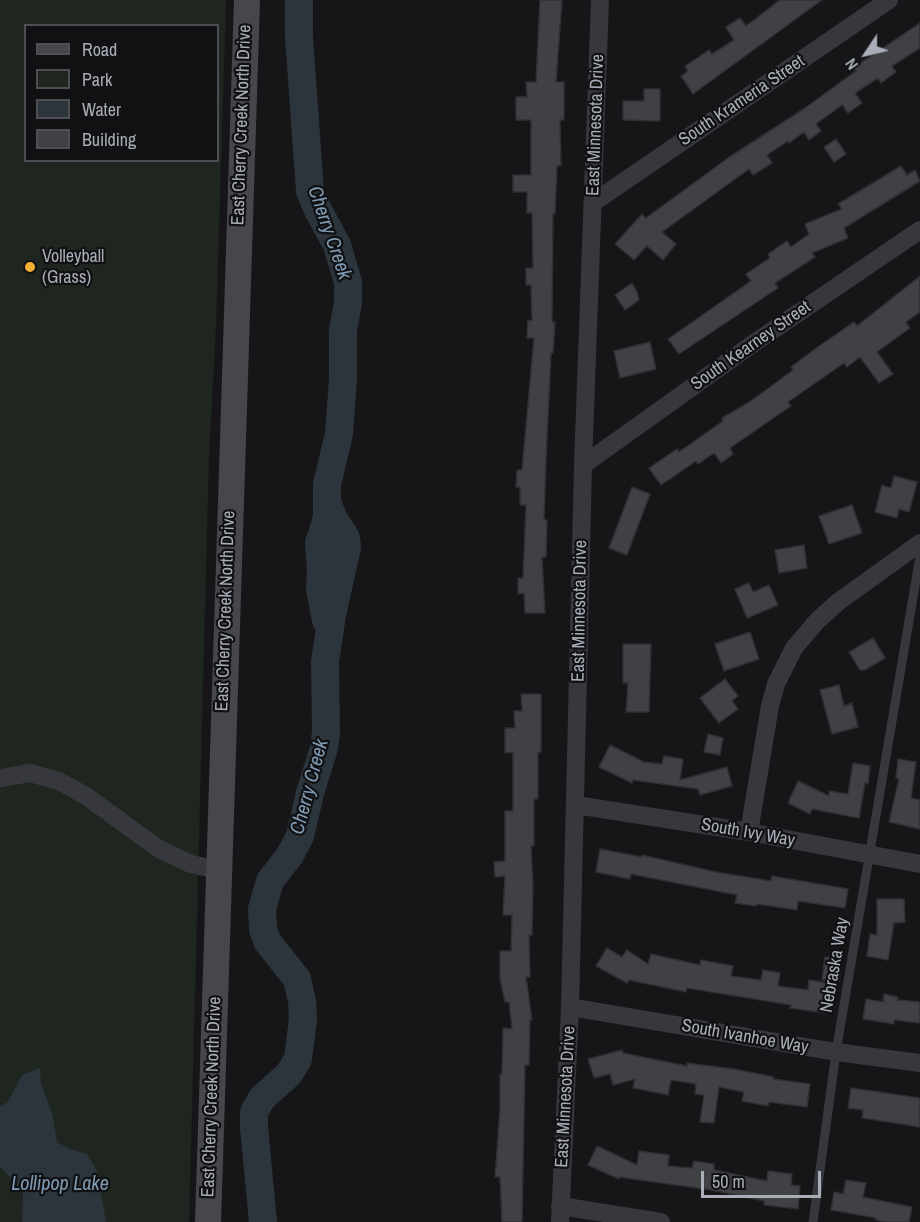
<!DOCTYPE html>
<html>
<head>
<meta charset="utf-8">
<style>
  body { margin:0 }
  #map { position:relative; width:920px; height:1222px; overflow:hidden; background:#161618; font-family:"Archivo Narrow",sans-serif }
  canvas { display:block }
  .legend { position:absolute; left:24px; top:24px; width:195px; height:138px; box-sizing:border-box; background:#111113; border:2px solid #4d4f55; margin:0; padding:8px 10px; list-style:none; font-size:18px; color:#a8adb8 }
  .legend li { display:flex; align-items:center; gap:12px; height:30px }
  .legend b { width:30px; border:2px solid #4d4f55 }
  .north { position:absolute; left:836px; top:24px; width:60px; height:60px; -webkit-text-stroke:4px #111113; paint-order:stroke; rotate:235deg; font-size:16px; font-weight:700; line-height:24px; text-align:center; color:#a8adb8 }
  .north::after { content:''; display:block; margin:auto; width:21px; height:27px; background:#a8adb8; clip-path:polygon(50% 0,100% 100%,50% 72%,0 100%) }
  .scale { position:absolute; left:701px; top:1171px; width:120px; height:27px; box-sizing:border-box; border:3px solid #a8adb8; border-top:0; padding-left:8px; font-size:18px; line-height:21px; white-space:nowrap; color:#a8adb8; -webkit-text-stroke:4px #111113; paint-order:stroke }
</style>
</head>
<body>
<div id="map">
<canvas width="920" height="1222"></canvas>
<ul class="legend">
<li><b style="height:8px;background:#45474d"></b>Road</li>
<li><b style="height:16px;background:#1e261f"></b>Park</li>
<li><b style="height:16px;background:#2c353c"></b>Water</li>
<li><b style="height:16px;background:#404145"></b>Building</li>
</ul>
<div class="north">N</div>
<div class="scale">50 m</div>
</div>
<script>
const c = document.querySelector('canvas').getContext('2d');
c.lineJoin = 'round';
function fill(path, color) {
  c.fillStyle = color;
  c.fill(path, 'evenodd');
}
function shape(rows) {
  const path = new Path2D();
  for (const r of rows) {
    path.moveTo(r[0], r[1]);
    for (let i = 2; i < r.length; i += 2) path.lineTo(r[i], r[i + 1]);
  }
  return path;
}
function trace(path, color, width, dash) {
  c.strokeStyle = color;
  c.lineWidth = width;
  c.lineCap = dash ? 'butt' : 'round';
  c.setLineDash(dash || []);
  c.stroke(path);
}
function write(font, color, halo, rows, align = 'center') {
  c.font = font + ' "Archivo Narrow",sans-serif';
  c.lineWidth = 4.5;
  c.setLineDash([]);
  c.textBaseline = 'middle';
  c.strokeStyle = halo;
  c.fillStyle = color;
  for (const [text, x, y, turn = 0] of rows) {
    c.save();
    c.translate(x, y);
    c.rotate((+turn || 0) * Math.PI / 180);
    c.textAlign = isNaN(turn) ? turn : align;
    if (halo) c.strokeText(text, 0, 0);
    c.fillText(text, 0, 0);
    c.restore();
  }
}
fill(shape([
  [0,0,226,0,216,326,209,458,189,1222,0,1222],
  [26,26,218,26,218,160,26,160]
]), '#1e261f');
fill(shape([
  [40,1068,41,1084,52,1113,57,1142,70,1149,87,1154,97,1171,106,1222,22,1222,23,1192,0,1166,0,1107,8,1102,22,1075]
]), '#2c353c');
trace(shape([
  [299,0,299,37,310,191,318,210,337,245,348,282,348,303,343,330,343,379,339,434,327,484,327,518,319,543,321,569,320,589,326,620],
  [263,1222,254,1127,254,1112,262,1098,289,1074,298,1059,303,1019,302,1001,297,979,267,941,263,929,262,909,270,881,290,855,300,836,310,793,324,748,326,732,325,662,332,615,347,547,346,538,333,518,327,501]
]), '#2c353c', 28);
const building = shape([
  [540,0,562,0,556,82,564,82,564,120,560,120,561,166,557,166,555,214,553,214,552,322,555,322,553,353,551,353,546,459,544,520,547,520,546,557,542,557,545,613,525,613,524,593,518,594,518,578,523,578,526,505,520,505,520,487,516,487,517,470,522,470,534,338,527,338,528,320,532,321,531,285,526,285,526,268,533,268,532,213,527,213,527,192,513,192,513,175,531,175,531,120,516,120,516,97,527,97,526,82,536,82,540,0],
  [780,0,822,0,693,94,681,76,688,71,685,66,709,50,712,54,734,40,726,27,740,18,746,26,780,0],
  [920,23,920,48,892,66,896,72,881,83,878,78,855,93,862,103,848,113,842,105,816,124,821,131,809,140,804,132,789,143,788,141,767,155,772,163,753,175,749,169,662,232,676,244,663,260,647,246,634,260,615,244,642,214,646,218,728,158,805,108,856,71,853,68,920,23],
  [644,89,660,89,660,121,623,120,623,101,644,101,644,89],
  [836,139,846,154,834,162,824,147,836,139],
  [901,166,907,175,915,170,920,181,844,228,848,238,812,253,815,257,775,283,778,288,679,354,668,339,751,281,746,274,770,258,768,254,787,241,791,247,809,234,805,224,842,209,838,204,901,166],
  [920,276,920,312,906,322,910,328,877,352,893,374,879,383,860,357,847,367,844,363,788,402,791,406,730,448,733,454,721,463,714,453,698,464,696,461,661,485,649,468,677,449,679,452,723,421,722,418,751,401,793,370,791,367,819,346,854,322,857,326,920,276],
  [632,283,637,292,639,300,625,310,615,295,632,283],
  [650,342,656,369,620,378,614,351,650,342],
  [894,476,917,482,909,512,899,509,897,518,875,512,882,485,891,488,894,476],
  [632,487,650,494,627,555,609,548,632,487],
  [852,505,862,533,829,544,819,516,852,505],
  [804,545,807,568,779,573,775,550,804,545],
  [749,583,753,592,769,585,778,605,747,618,735,589,749,583],
  [750,632,759,659,724,671,715,644,750,632],
  [873,638,885,658,865,670,860,670,849,652,873,638],
  [623,644,651,644,649,712,626,712,628,683,623,683,623,644],
  [725,679,738,696,732,701,738,709,719,723,700,698,725,679],
  [839,685,844,706,852,703,858,727,832,734,820,690,839,685],
  [521,694,541,694,541,752,538,752,538,799,534,799,534,846,531,846,533,888,532,935,529,935,530,977,526,977,532,1020,530,1020,529,1065,525,1065,522,1222,502,1222,500,1177,495,1177,500,1110,500,1074,502,1074,503,1028,512,1029,509,1002,505,1002,500,978,500,951,511,951,512,915,503,915,505,876,495,877,494,862,505,861,505,811,513,811,513,752,505,753,505,728,515,728,514,711,522,711,521,694],
  [708,734,723,738,720,755,704,752,708,734],
  [610,745,644,762,662,764,664,756,683,759,680,780,727,767,732,786,700,795,698,789,633,780,632,783,599,767,610,745],
  [898,759,916,762,911,798,920,800,920,829,889,822,899,779,896,778,898,759],
  [853,763,870,766,868,784,865,783,859,818,812,809,810,814,788,803,798,781,829,796,829,791,848,794,853,763],
  [600,849,642,857,642,855,716,872,771,881,772,876,848,889,845,908,798,901,797,910,757,904,756,906,735,903,737,895,631,874,630,879,596,872,600,849],
  [877,899,904,899,905,922,894,923,888,960,867,956,870,934,877,935,877,899],
  [607,948,622,957,627,950,648,964,651,954,700,965,701,960,733,966,731,976,761,980,763,970,780,973,778,986,808,990,809,980,830,983,825,1013,790,1008,791,1005,687,988,686,992,629,980,627,983,596,966,607,948],
  [825,957,842,959,839,982,822,980,825,957],
  [884,994,898,997,897,1000,920,1002,920,1023,894,1020,894,1024,863,1019,866,999,883,1002,884,994],
  [622,1050,623,1053,687,1066,687,1063,734,1069,774,1077,773,1079,810,1084,807,1107,769,1102,768,1106,742,1101,744,1092,719,1087,714,1123,700,1122,704,1095,695,1094,696,1084,671,1080,668,1095,633,1088,635,1079,613,1085,610,1074,594,1078,588,1059,622,1050],
  [851,1088,920,1098,920,1127,862,1118,863,1110,848,1108,851,1088],
  [597,1146,637,1165,639,1151,669,1155,668,1166,692,1168,694,1161,714,1164,714,1170,767,1181,768,1171,792,1174,791,1185,800,1186,798,1209,764,1205,764,1201,711,1190,619,1177,619,1179,588,1165,597,1146],
  [846,1180,866,1183,863,1197,912,1207,909,1222,885,1222,876,1220,876,1218,831,1210,834,1192,843,1194,846,1180]
]);
fill(building, '#404145');
trace(building, '#303034', 1.5);
trace(shape([
  [813,1222,836,1052,920,556]
]), '#37383d', 9);
trace(shape([
  [594,202,889,0],
  [583,465,754,343,920,230],
  [0,778,30,773,59,781,86,796,159,849,191,864,218,870],
  [576,805,749,832,920,864],
  [749,832,770,706,776,684,794,648,817,621,838,602,920,543],
  [570,1007,836,1052,920,1063],
  [560,1206,661,1222],
  [560,1222,570,1007,583,465,600,0]
]), '#37383d', 18);
trace(shape([
  [208,1222,247,0]
]), '#45474d', 26);
for (const [x, y, r, color] of [
  [30,267,6,"#f2b134"]
]) {
  const dot = new Path2D();
  dot.arc(x, y, r, 0, 2 * Math.PI);
  c.fillStyle = color;
  c.fill(dot);
  trace(dot, '#111113', 2);
}
write('18px', '#a8adb8', '#111113', [
  ["South Krameria Street",742,101,-34],
  ["East Cherry Creek North Drive",242,125,-88],
  ["East Minnesota Drive",596,125,-88],
  ["South Kearney Street",751,346,-35],
  ["East Cherry Creek North Drive",226,611,-88],
  ["East Minnesota Drive",580,611,-89],
  ["South Ivy Way",748,833,10],
  ["Nebraska Way",835,965,-80],
  ["South Ivanhoe Way",745,1037,10],
  ["East Cherry Creek North Drive",212,1097,-88],
  ["East Minnesota Drive",566,1097,-87]
]);
write('18px', '#a8adb8', '#111113', [
  ["Volleyball",42,257],
  ["(Grass)",42,278]
], 'left');
write('italic 20px', '#7f9bb3', '#111113', [
  ["Cherry Creek",329,233,71],
  ["Cherry Creek",310,787,-75],
  ["Lollipop Lake",60,1185]
]);
</script>
</body>
</html>
